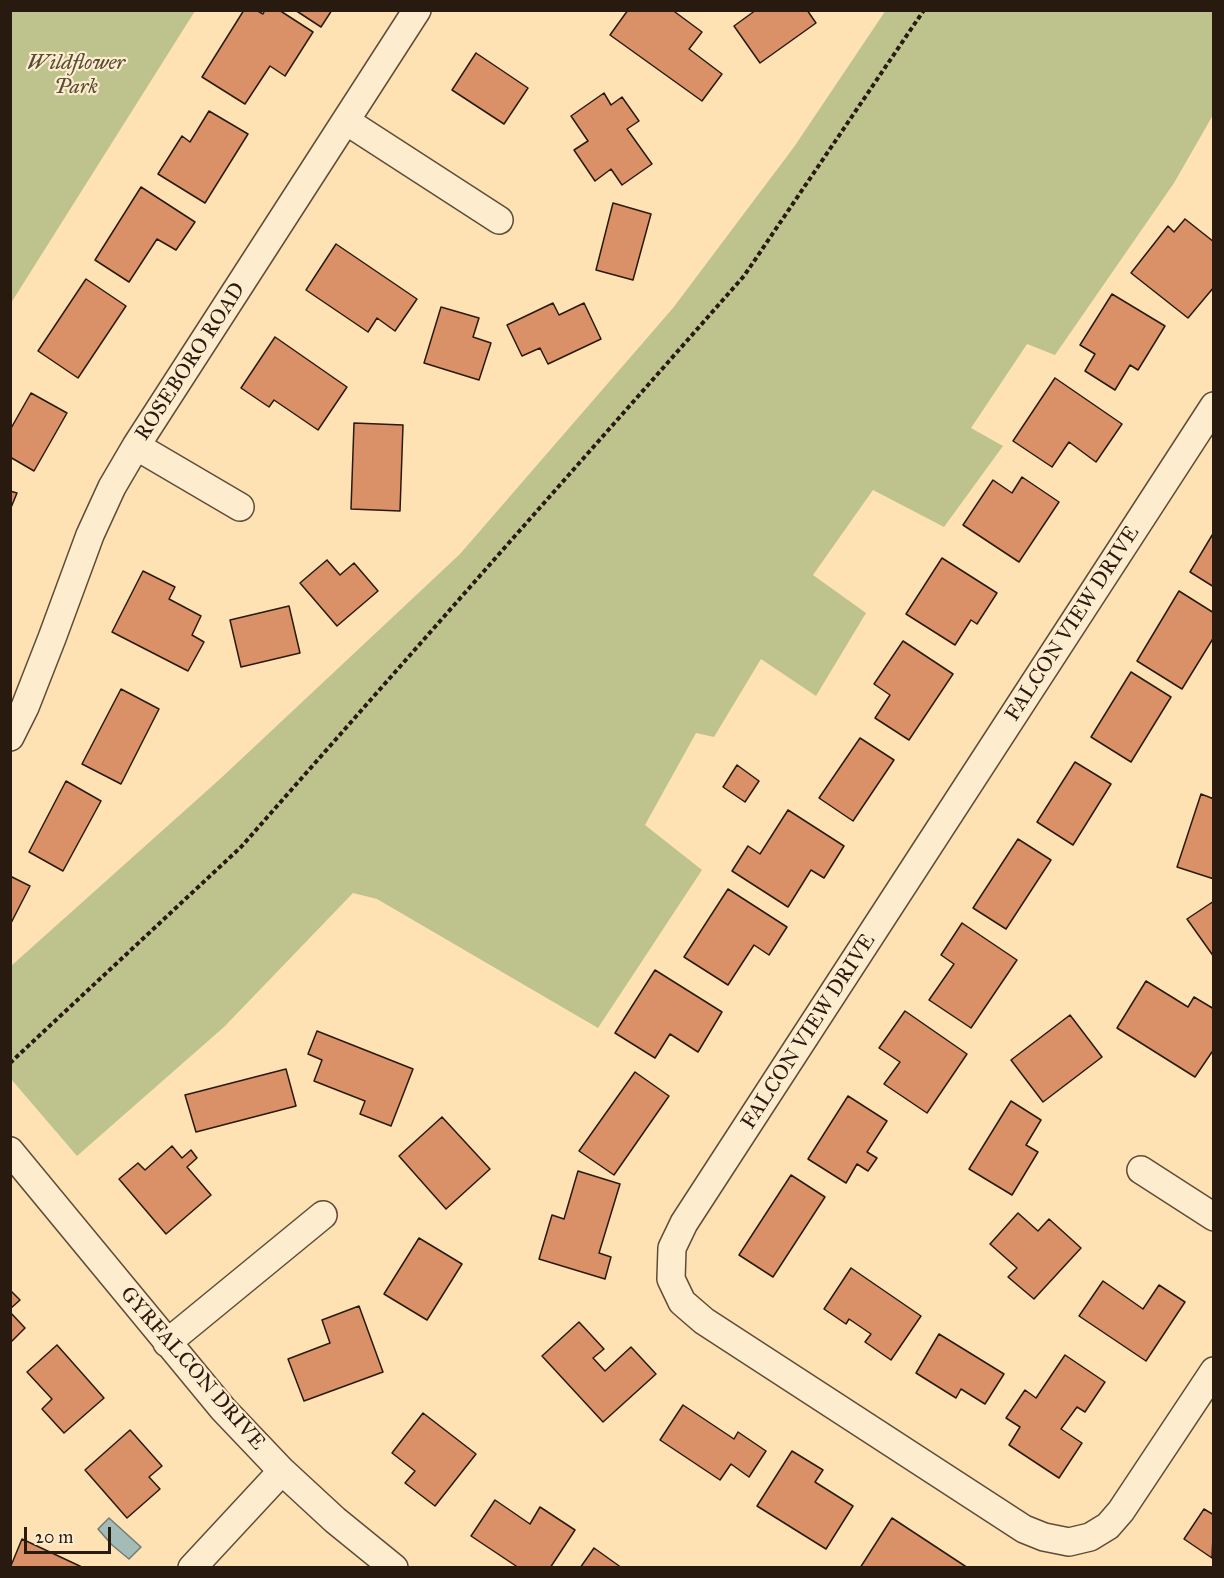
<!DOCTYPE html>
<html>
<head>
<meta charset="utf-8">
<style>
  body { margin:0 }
  #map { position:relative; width:1224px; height:1578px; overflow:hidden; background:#fee2b3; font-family:"IM FELL Great Primer",serif }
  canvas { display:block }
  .frame { position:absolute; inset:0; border:12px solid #281a0f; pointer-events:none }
  .scale { position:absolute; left:24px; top:1527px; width:87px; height:27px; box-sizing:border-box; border:3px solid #281a0f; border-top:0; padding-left:8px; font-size:18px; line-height:21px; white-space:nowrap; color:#281a0f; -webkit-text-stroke:4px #feecce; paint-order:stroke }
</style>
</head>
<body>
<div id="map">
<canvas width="1224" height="1578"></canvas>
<div class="frame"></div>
<div class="scale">20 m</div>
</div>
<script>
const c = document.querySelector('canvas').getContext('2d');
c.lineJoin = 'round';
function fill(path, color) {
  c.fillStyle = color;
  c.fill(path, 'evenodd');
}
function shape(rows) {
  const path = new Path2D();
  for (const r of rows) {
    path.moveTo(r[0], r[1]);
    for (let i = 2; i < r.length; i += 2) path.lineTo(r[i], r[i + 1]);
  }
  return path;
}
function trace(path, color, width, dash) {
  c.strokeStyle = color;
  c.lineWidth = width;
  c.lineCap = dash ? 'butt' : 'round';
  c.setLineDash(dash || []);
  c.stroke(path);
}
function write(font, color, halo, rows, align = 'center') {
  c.font = font + ' "IM FELL Great Primer",serif';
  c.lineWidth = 4.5;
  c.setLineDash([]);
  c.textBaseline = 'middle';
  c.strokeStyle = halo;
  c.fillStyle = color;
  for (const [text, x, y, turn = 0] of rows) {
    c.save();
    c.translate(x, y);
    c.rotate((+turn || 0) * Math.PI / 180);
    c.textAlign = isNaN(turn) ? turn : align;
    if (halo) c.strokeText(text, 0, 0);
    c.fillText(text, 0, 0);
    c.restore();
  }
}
fill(shape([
  [11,10,195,11,11,303,10,11],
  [886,10,1213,11,1213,115,1174,183,1055,355,1027,344,971,428,1003,446,944,527,873,490,813,575,866,613,816,696,761,659,714,737,696,733,645,825,702,870,598,1028,377,899,353,893,224,1027,77,1156,11,1079,11,966,220,779,460,554,673,308,794,147]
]), '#bec38e');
const water = shape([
  [109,1518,141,1547,129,1559,112,1545,98,1529,109,1518]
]);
fill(water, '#a4bcb7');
trace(water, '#727b74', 1.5);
const building = shape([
  [244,10,256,10,263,14,265,10,279,10,313,32,285,76,270,66,245,104,202,77,244,10],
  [295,10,332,10,321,27,295,10],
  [628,10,676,10,675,12,702,32,689,49,722,74,702,101,610,35,628,10],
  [756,10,807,10,816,23,760,63,734,26,756,10],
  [476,53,528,88,504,124,452,90,476,53],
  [604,93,611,105,622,97,639,121,627,129,652,164,622,185,611,169,595,181,574,150,588,141,571,116,604,93],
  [209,111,248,134,205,203,158,174,182,136,190,142,209,111],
  [141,187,195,222,176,250,157,239,129,282,95,260,141,187],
  [613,203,651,214,633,280,596,270,613,203],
  [1185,219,1214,242,1214,287,1188,318,1131,273,1168,226,1174,232,1185,219],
  [336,244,417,299,395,331,377,318,368,332,306,290,336,244],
  [86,279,126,306,78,378,38,351,86,279],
  [1112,294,1165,326,1138,370,1130,365,1115,390,1085,371,1095,354,1080,345,1112,294],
  [553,303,559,315,584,303,601,339,548,364,540,348,522,356,507,325,553,303],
  [441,307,479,318,473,337,491,343,479,380,424,363,441,307],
  [275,337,347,387,318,430,274,400,269,407,241,388,275,337],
  [1055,378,1122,424,1096,462,1069,442,1052,467,1013,441,1055,378],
  [31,393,67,413,34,471,10,457,10,430,31,393],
  [354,423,403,425,400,511,351,509,354,423],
  [1022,477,1059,502,1019,562,963,525,993,480,1012,493,1022,477],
  [10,491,17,493,10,510,10,491],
  [1214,532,1214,587,1190,572,1214,532],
  [942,558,997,593,977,624,971,620,955,645,906,614,942,558],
  [327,560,340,575,354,563,378,591,337,626,300,583,327,560],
  [143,571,175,587,169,599,201,616,192,635,204,642,188,671,112,632,143,571],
  [1179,591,1214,613,1214,637,1182,689,1137,661,1179,591],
  [289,606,300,653,241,667,230,620,289,606],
  [903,641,953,674,909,740,875,718,890,695,874,684,903,641],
  [1131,672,1171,697,1131,762,1091,737,1131,672],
  [121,689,159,709,121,784,82,764,121,689],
  [860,738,894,760,853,821,819,798,860,738],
  [1075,762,1111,784,1073,845,1037,822,1075,762],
  [737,765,759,781,745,802,723,787,737,765],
  [66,781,101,801,63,871,29,852,66,781],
  [1201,794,1214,799,1214,879,1177,867,1201,794],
  [788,810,844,846,824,878,811,870,788,907,732,871,748,846,760,854,788,810],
  [1018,839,1051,860,1006,929,973,908,1018,839],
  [10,876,30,886,10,925,10,876],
  [728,889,787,927,769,955,754,945,728,985,684,957,728,889],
  [1214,901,1214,957,1187,919,1214,901],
  [962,923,1017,960,971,1028,929,1000,954,964,941,955,962,923],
  [655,970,722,1012,698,1052,670,1034,655,1058,615,1033,655,970],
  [1146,981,1188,1007,1194,997,1214,1009,1214,1049,1195,1077,1117,1028,1146,981],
  [905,1011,967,1054,927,1113,884,1084,900,1062,879,1048,905,1011],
  [1070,1015,1102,1057,1043,1102,1011,1060,1070,1015],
  [317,1031,413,1069,391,1126,360,1114,365,1101,314,1081,322,1060,308,1054,317,1031],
  [286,1069,296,1106,196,1132,185,1095,286,1069],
  [635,1072,669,1096,614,1175,579,1151,635,1072],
  [848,1096,887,1121,867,1152,877,1158,868,1171,857,1164,846,1183,808,1159,848,1096],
  [1011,1101,1041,1120,1026,1145,1038,1152,1012,1195,969,1169,1011,1101],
  [442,1117,490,1169,446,1209,399,1156,442,1117],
  [172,1146,182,1158,191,1150,197,1158,187,1167,211,1195,166,1234,119,1179,138,1163,145,1170,172,1146],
  [578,1171,620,1184,599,1253,611,1257,605,1279,539,1259,552,1215,564,1219,578,1171],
  [791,1175,825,1197,773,1277,739,1255,791,1175],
  [1018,1213,1038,1231,1049,1219,1081,1248,1034,1299,1008,1277,1017,1268,990,1244,1018,1213],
  [419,1238,462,1264,427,1320,384,1294,419,1238],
  [851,1268,921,1316,891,1360,865,1342,871,1334,849,1319,846,1324,824,1309,851,1268],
  [1103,1281,1143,1309,1159,1285,1185,1302,1146,1361,1079,1316,1103,1281],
  [10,1290,20,1300,10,1309,10,1290],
  [359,1306,383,1372,304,1401,288,1359,330,1343,322,1320,359,1306],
  [10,1312,25,1328,10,1343,10,1312],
  [579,1322,604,1349,593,1358,605,1371,631,1347,656,1374,603,1422,542,1356,579,1322],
  [939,1334,1004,1374,985,1404,961,1389,956,1398,916,1373,939,1334],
  [57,1345,104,1398,64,1433,42,1409,52,1399,27,1372,57,1345],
  [1065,1355,1105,1382,1085,1412,1077,1407,1061,1429,1082,1443,1059,1478,1009,1445,1020,1427,1006,1418,1025,1390,1036,1398,1065,1355],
  [683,1405,734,1439,738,1432,766,1451,749,1477,731,1464,720,1480,660,1440,683,1405],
  [423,1413,476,1454,435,1506,405,1483,415,1471,392,1453,423,1413],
  [130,1430,162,1466,149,1477,160,1489,127,1518,85,1470,130,1430],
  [792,1451,823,1470,815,1482,853,1506,826,1549,757,1506,792,1451],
  [495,1500,530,1524,540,1507,575,1530,550,1568,519,1568,471,1536,495,1500],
  [1204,1509,1214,1515,1212,1558,1184,1539,1204,1509],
  [892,1518,968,1568,860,1568,892,1518],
  [22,1539,84,1568,10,1568,22,1539],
  [594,1548,622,1568,580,1568,594,1548]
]);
fill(building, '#da9168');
trace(building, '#281a0f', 1.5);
const minor = shape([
  [346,121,499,220],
  [1214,406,684,1223,672,1248,671,1279,682,1302,704,1321,1024,1529,1044,1537,1069,1542,1090,1537,1108,1526,1121,1511,1214,1371],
  [136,446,240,507],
  [10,737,25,707,52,638,90,535,112,487,136,446,417,10],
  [10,1151,223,1409,282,1471,335,1520,394,1568],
  [1141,1170,1214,1217],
  [167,1343,323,1215],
  [192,1568,282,1471]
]);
trace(minor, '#5e4c38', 30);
trace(shape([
  [10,1063,241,847,744,276,924,10]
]), '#281a0f', 4, [4.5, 3]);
trace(minor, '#feecce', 27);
write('italic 21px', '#554d35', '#feecce', [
  ["Wildflower",76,64],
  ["Park",76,88]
]);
write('21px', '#281a0f', '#feecce', [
  ["ROSEBORO ROAD",191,362,-57],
  ["FALCON VIEW DRIVE",1073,624,-57],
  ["FALCON VIEW DRIVE",809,1032,-57],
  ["GYRFALCON DRIVE",192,1369,49]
]);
</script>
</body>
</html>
